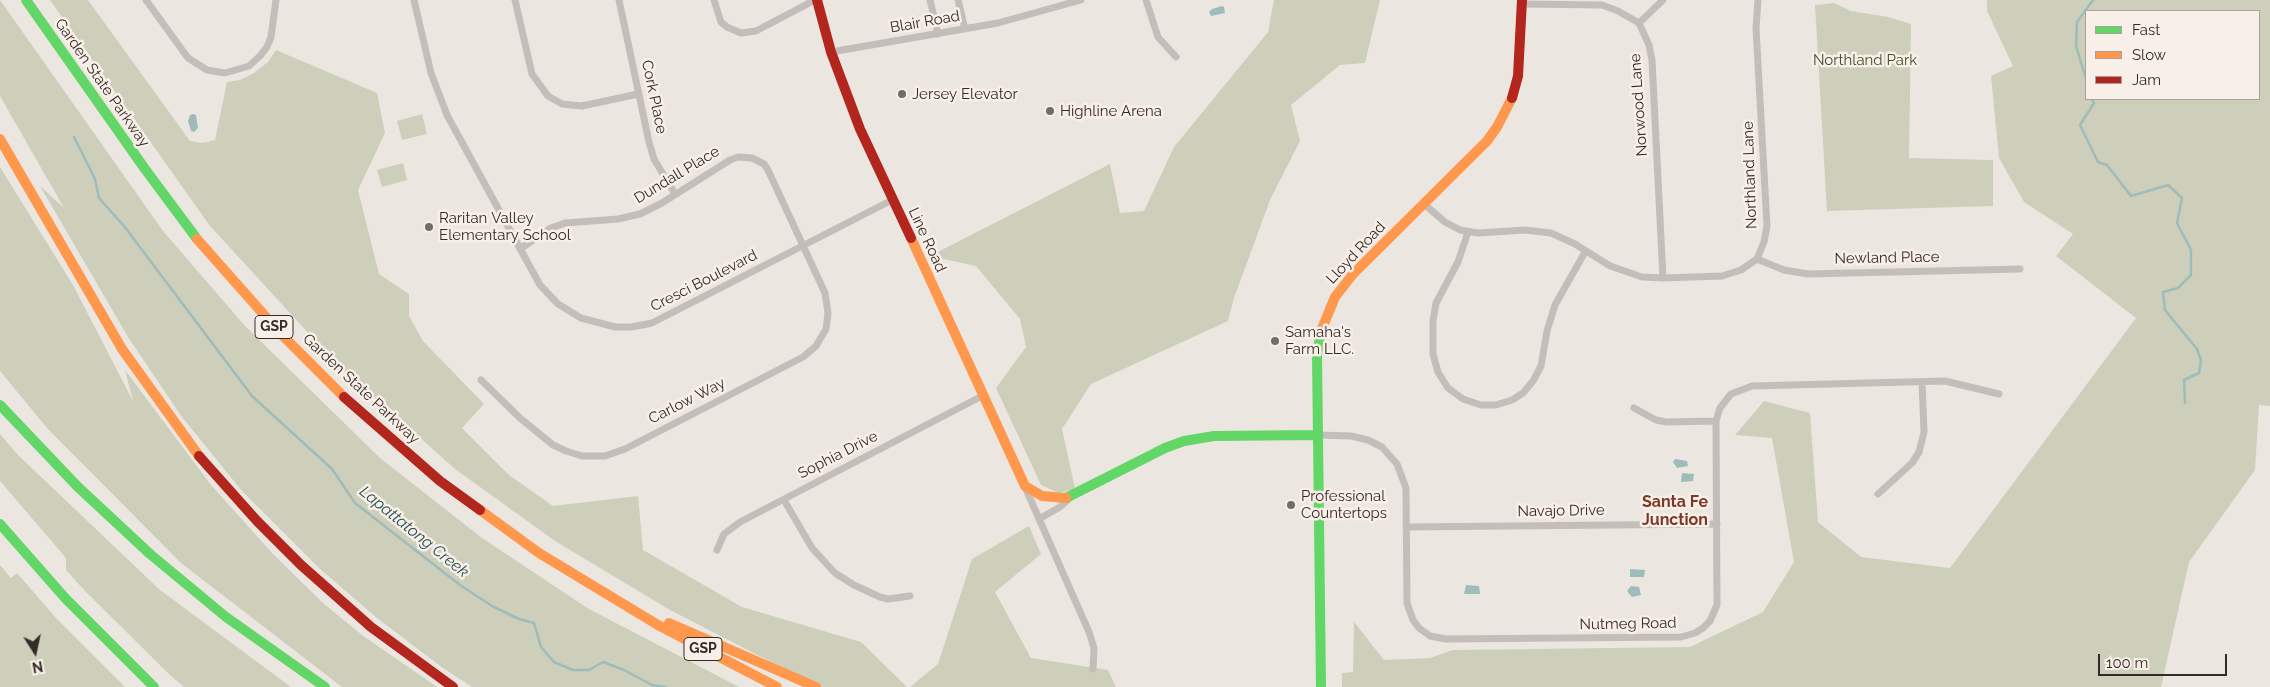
<!DOCTYPE html>
<html>
<head>
<meta charset="utf-8">
<style>
  body { margin:0 }
  #map { position:relative; width:2270px; height:687px; overflow:hidden; background:#ece6e0; font-family:Raleway,sans-serif }
  canvas { display:block }
  .legend { position:absolute; left:2085px; top:10px; width:175px; height:90px; box-sizing:border-box; background:#f8f0e8; border:1px solid #aaa19b; margin:0; padding:6px 9px; list-style:none; font-size:15px; color:#342b28 }
  .legend li { display:flex; align-items:center; gap:10px; height:25px }
  .legend b { width:25px; border:1px solid #aaa19b }
  .north { position:absolute; left:10px; top:627px; width:50px; height:50px; -webkit-text-stroke:4px #f8f0e8; paint-order:stroke; rotate:170deg; font-size:14px; font-weight:700; line-height:20px; text-align:center; color:#342b28 }
  .north::after { content:''; display:block; margin:auto; width:18px; height:22px; background:#342b28; clip-path:polygon(50% 0,100% 100%,50% 72%,0 100%) }
  .scale { position:absolute; left:2098px; top:654px; width:129px; height:22px; box-sizing:border-box; border:2px solid #342b28; border-top:0; padding-left:6px; font-size:15px; line-height:18px; white-space:nowrap; color:#342b28; -webkit-text-stroke:4px #f8f0e8; paint-order:stroke }
</style>
</head>
<body>
<div id="map">
<canvas width="2270" height="687"></canvas>
<ul class="legend">
<li><b style="height:6px;background:#63d668"></b>Fast</li>
<li><b style="height:6px;background:#ff974d"></b>Slow</li>
<li><b style="height:6px;background:#b3261e"></b>Jam</li>
</ul>
<div class="north">N</div>
<div class="scale">100 m</div>
</div>
<script>
const c = document.querySelector('canvas').getContext('2d');
c.lineJoin = 'round';
function fill(path, color) {
  c.fillStyle = color;
  c.fill(path, 'evenodd');
}
function shape(rows) {
  const path = new Path2D();
  for (const r of rows) {
    path.moveTo(r[0], r[1]);
    for (let i = 2; i < r.length; i += 2) path.lineTo(r[i], r[i + 1]);
  }
  return path;
}
function trace(path, color, width, dash) {
  c.strokeStyle = color;
  c.lineWidth = width;
  c.lineCap = dash ? 'butt' : 'round';
  c.setLineDash(dash || []);
  c.stroke(path);
}
function write(font, color, halo, rows, align = 'center') {
  c.font = font + ' Raleway,sans-serif';
  c.lineWidth = 5;
  c.setLineDash([]);
  c.textBaseline = 'middle';
  c.strokeStyle = halo;
  c.fillStyle = color;
  for (const [text, x, y, turn = 0] of rows) {
    c.save();
    c.translate(x, y);
    c.rotate((+turn || 0) * Math.PI / 180);
    c.textAlign = isNaN(turn) ? turn : align;
    if (halo) c.strokeText(text, 0, 0);
    c.fillText(text, 0, 0);
    c.restore();
  }
}
fill(shape([
  [0,0,163,231,246,327,380,458,482,538,589,609,739,687,472,687,443,668,377,618,319,568,242,491,182,417,128,337,40,186,64,208,0,96],
  [50,0,88,0,190,141,202,143,215,140,227,82,240,80,254,73,268,62,276,50,377,93,385,133,358,190,379,274,409,294,409,316,423,341,484,404,462,428,509,475,553,506,638,496,643,550,742,607,861,642,907,687,820,687,670,610,555,541,455,469,334,361,210,226],
  [1274,0,1380,0,1365,63,1340,65,1291,105,1300,141,1270,200,1234,298,1228,321,1091,384,1062,429,1075,489,1059,493,1041,485,996,388,1026,347,1020,319,976,266,930,256,1110,164,1120,213,1144,211,1174,147,1268,32],
  [1987,0,2270,0,2270,406,2259,405,2255,470,2189,562,2161,687,1342,687,1342,673,1353,672,1354,622,1384,660,1430,658,1453,650,1690,647,1763,612,1794,562,1772,438,1735,435,1764,401,1810,413,1818,522,1861,557,1950,568,2136,318,2056,256,2073,234,2024,202,1999,158,1991,76,2013,66,1987,11],
  [2086,11,2259,11,2259,99,2086,99],
  [1834,3,1851,11,1888,17,1911,24,1909,158,1993,160,1993,206,1827,211,1815,5],
  [422,114,427,134,402,140,397,121],
  [403,163,407,180,382,187,377,170],
  [0,167,73,285,133,401,125,370,211,485,274,555,323,603,362,635,437,687,342,687,181,563,47,428,0,371],
  [0,434,18,455,160,590,291,687,184,687,170,675,85,591,66,570,66,558,0,481],
  [1029,526,1041,554,995,592,1031,658,1108,670,1116,687,910,687,938,664,972,559],
  [0,565,11,578,17,573,56,618,125,687,0,687]
]), '#cdcfbb');
fill(shape([
  [1222,6,1224,7,1225,13,1211,16,1209,12,1212,9],
  [193,114,196,115,198,128,194,132,191,131,188,121,190,115],
  [1675,459,1687,461,1688,466,1677,468,1673,462],
  [1682,473,1694,474,1693,481,1681,482],
  [1630,569,1645,570,1644,577,1630,577],
  [1466,585,1479,586,1480,594,1464,594],
  [1631,586,1639,587,1641,595,1632,597,1627,591]
]), '#9ebcba');
trace(shape([
  [2086,79,2076,46,2077,22,2093,0],
  [2092,99,2094,103,2080,125,2098,162,2107,165,2131,196,2168,185,2182,198,2177,223,2191,250,2191,275,2178,288,2163,292,2165,310,2197,349,2201,360,2199,373,2184,380,2185,403],
  [74,137,95,179,99,198,124,226,252,396,332,469,355,503,460,585,492,606,519,619,534,623,541,647,554,662,573,670,589,670,603,662,624,670,652,685,666,687]
]), '#9ebcba', 2.5);
trace(shape([
  [146,0,188,58,207,70,225,73,249,66,260,56,267,47,271,37,276,0],
  [414,0,431,73,447,115,540,285,558,304,581,318,615,327,632,327,652,323,892,200],
  [515,0,532,74,548,96,562,104,582,106,638,94],
  [619,0,649,142,654,159,675,194],
  [714,0,721,22,727,27,741,33,756,31,815,0],
  [930,0,938,34],
  [958,0,965,29],
  [1146,0,1158,37,1176,57],
  [1522,4,1602,5,1618,11,1639,23,1649,45,1652,60,1663,278],
  [1639,23,1663,0],
  [831,52,998,23,1081,0],
  [1424,204,1445,222,1460,230,1478,233,1525,230,1551,233,1575,244,1610,266,1642,277,1663,278,1722,276,1741,270,1757,259,1764,242,1767,226,1756,28,1758,0],
  [1468,232,1458,262,1436,303,1433,321,1433,354,1438,372,1448,388,1463,399,1481,405,1496,405,1512,400,1523,393,1533,381,1541,366,1547,331,1555,305,1585,252],
  [1757,259,1784,270,1808,274,2020,269],
  [481,380,520,418,553,445,566,451,582,456,605,456,625,449,803,357,816,346,826,329,828,313,825,293,768,170,764,164,752,158,738,157,730,160,662,203,640,214,618,219,565,223,551,228,520,249],
  [1634,408,1656,420,1666,422,1716,421],
  [1318,435,1351,436,1368,440,1382,447,1397,464,1406,488,1407,603,1413,620,1419,628,1430,636,1446,639,1681,637,1695,633,1703,628,1710,621,1717,605,1716,421,1720,408,1731,394,1752,386,1945,381,1999,394],
  [1025,487,1089,632,1094,648,1093,669],
  [1878,494,1912,463,1919,452,1924,432,1922,382],
  [784,500,812,548,835,573,854,585,880,597,888,599,910,596],
  [1039,519,1060,507,1070,498],
  [1406,527,1717,524],
  [717,550,724,534,740,522,982,396]
]), '#c4beba', 7);
trace(shape([
  [26,0,145,169,197,239],
  [0,405,78,487,150,554,226,617,325,687],
  [1066,498,1165,448,1184,441,1214,436,1318,435],
  [0,524,66,599,154,687],
  [1321,687,1317,355,1321,331]
]), '#63d668', 10);
trace(shape([
  [0,139,122,349,199,456],
  [911,238,1025,486,1042,496,1066,498],
  [197,239,281,334,344,397],
  [1321,331,1335,297,1353,274,1487,141,1497,127,1512,98],
  [480,510,539,553,658,625,777,687],
  [669,623,816,687]
]), '#ff974d', 10);
trace(shape([
  [817,0,831,52,860,129,911,238],
  [1512,98,1518,76,1522,0],
  [344,397,440,481,480,510],
  [199,456,257,521,301,565,371,627,453,687]
]), '#b3261e', 10);
for (const [x, y, r, color] of [
  [902,94,5,"#746c68"],
  [1050,111,5,"#746c68"],
  [429,227,5,"#746c68"],
  [1275,341,5,"#746c68"],
  [1291,505,5,"#746c68"]
]) {
  const dot = new Path2D();
  dot.arc(x, y, r, 0, 2 * Math.PI);
  c.fillStyle = color;
  c.fill(dot);
  trace(dot, '#f8f0e8', 2);
}
for (const [x, y, w] of [
  [274,327,38],
  [703,649,38]
]) {
  const box = new Path2D();
  box.roundRect(x - w / 2, y - 11.5, w, 23, 4);
  c.fillStyle = '#f8f0e8';
  c.fill(box);
  trace(box, '#342b28', 1);
}
write('bold 14px', '#342b28', null, [
  ["GSP",274,327],
  ["GSP",703,649]
]);
write('15px', '#342b28', '#f8f0e8', [
  ["Blair Road",925,22,-10],
  ["Garden State Parkway",102,83,55],
  ["Cork Place",654,97,78],
  ["Norwood Lane",1639,105,-94],
  ["Dundall Place",677,175,-31],
  ["Northland Lane",1750,175,-92],
  ["Line Road",927,240,65],
  ["Lloyd Road",1356,253,-47],
  ["Newland Place",1887,258,-1],
  ["Cresci Boulevard",704,281,-27],
  ["Garden State Parkway",361,389,43],
  ["Carlow Way",687,401,-27],
  ["Sophia Drive",838,455,-27],
  ["Navajo Drive",1561,511,-1],
  ["Nutmeg Road",1628,624,-1]
]);
write('15px', '#45502e', '#f8f0e8', [
  ["Northland Park",1865,60]
]);
write('15px', '#342b28', '#f8f0e8', [
  ["Jersey Elevator",912,94],
  ["Highline Arena",1060,111],
  ["Raritan Valley",439,218],
  ["Elementary School",439,235],
  ["Samaha's",1285,332],
  ["Farm LLC.",1285,349],
  ["Professional",1301,496],
  ["Countertops",1301,513]
], 'left');
write('bold 16px', '#7c3928', '#f8f0e8', [
  ["Santa Fe",1675,502],
  ["Junction",1675,520]
]);
write('italic 16px', '#215152', '#f8f0e8', [
  ["Lapattatong Creek",414,532,39]
]);
</script>
</body>
</html>
